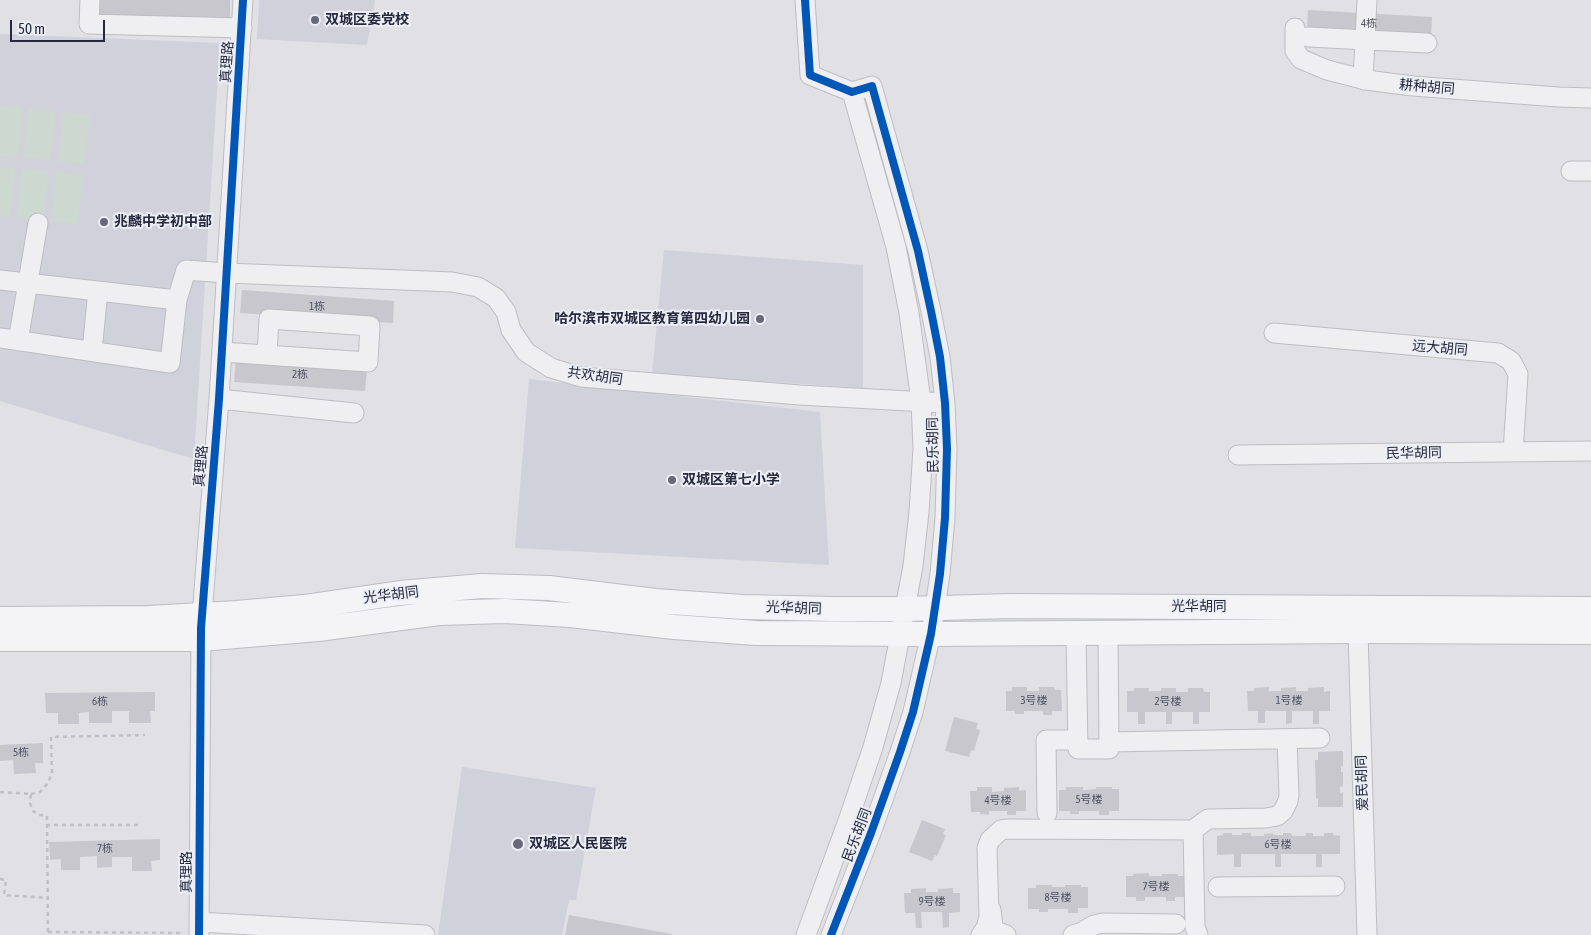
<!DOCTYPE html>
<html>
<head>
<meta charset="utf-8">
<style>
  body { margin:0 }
  #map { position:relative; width:1591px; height:935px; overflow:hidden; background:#e0e0e5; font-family:"Asap Condensed",sans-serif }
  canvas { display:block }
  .scale { position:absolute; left:10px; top:20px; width:95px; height:22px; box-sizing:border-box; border:2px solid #26293e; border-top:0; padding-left:6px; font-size:15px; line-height:18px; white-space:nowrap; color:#26293e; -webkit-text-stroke:4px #eceef5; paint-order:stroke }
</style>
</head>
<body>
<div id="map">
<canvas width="1591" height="935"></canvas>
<div class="scale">50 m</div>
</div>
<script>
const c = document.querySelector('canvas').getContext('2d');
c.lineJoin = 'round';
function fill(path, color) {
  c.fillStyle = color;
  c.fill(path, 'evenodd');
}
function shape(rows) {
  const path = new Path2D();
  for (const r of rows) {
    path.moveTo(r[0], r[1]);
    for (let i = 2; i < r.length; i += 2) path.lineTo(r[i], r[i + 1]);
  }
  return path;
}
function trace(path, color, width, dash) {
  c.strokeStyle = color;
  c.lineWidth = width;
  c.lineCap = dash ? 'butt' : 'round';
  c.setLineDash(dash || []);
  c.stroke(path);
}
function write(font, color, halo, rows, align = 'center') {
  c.font = font + ' "Asap Condensed","Noto Sans SC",sans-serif';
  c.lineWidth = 4;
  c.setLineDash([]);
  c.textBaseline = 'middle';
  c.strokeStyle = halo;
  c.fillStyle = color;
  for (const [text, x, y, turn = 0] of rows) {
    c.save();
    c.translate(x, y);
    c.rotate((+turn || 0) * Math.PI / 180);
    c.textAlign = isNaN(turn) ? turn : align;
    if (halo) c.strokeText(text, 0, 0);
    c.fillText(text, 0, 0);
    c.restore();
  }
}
fill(shape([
  [259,0,375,0,367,45,257,39],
  [0,34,220,43,194,459,0,401],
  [664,250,863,265,863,388,652,374],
  [529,379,820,412,829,565,515,548],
  [462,767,596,788,576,900,569,900,562,935,438,935]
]), '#d0d1da');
fill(shape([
  [0,106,23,108,18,157,0,156],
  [28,109,56,111,51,161,23,158],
  [63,112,90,115,85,164,58,161],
  [0,166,16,167,11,217,0,216],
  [21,168,49,171,44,220,16,218],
  [56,172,83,174,78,224,51,221]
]), '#cdd8d0');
fill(shape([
  [97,0,230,0,230,19,96,14],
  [1308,10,1432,17,1431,37,1307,31],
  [242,290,394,301,393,323,240,313],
  [236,359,367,368,365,391,234,382],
  [1012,687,1027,687,1027,691,1039,691,1039,687,1054,687,1055,690,1061,690,1062,711,1052,711,1052,715,1043,715,1043,711,1024,711,1024,714,1015,714,1015,711,1006,711,1006,691,1012,691],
  [1269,687,1269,691,1281,691,1281,688,1296,687,1296,691,1308,691,1308,688,1324,687,1324,692,1330,691,1330,711,1319,711,1319,724,1313,724,1313,711,1292,711,1292,723,1286,724,1286,711,1265,711,1265,723,1258,723,1258,711,1248,711,1247,691,1254,691,1254,688],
  [1134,688,1149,688,1149,691,1161,691,1161,688,1176,688,1176,692,1188,692,1188,688,1203,688,1204,692,1210,692,1210,712,1199,712,1199,724,1193,724,1193,712,1172,712,1172,724,1166,724,1166,712,1145,712,1145,724,1138,724,1138,712,1127,712,1127,691,1134,691],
  [155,692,155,711,150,711,151,723,129,723,129,711,112,711,112,723,89,723,89,712,79,713,79,724,58,724,58,713,46,713,45,693],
  [954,717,978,723,976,729,980,730,974,751,971,750,969,757,945,751],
  [43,743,43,763,35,763,36,773,14,774,13,760,0,761,0,745],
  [1343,751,1343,766,1341,766,1341,772,1343,772,1343,786,1340,787,1340,793,1343,792,1343,807,1318,807,1318,798,1316,798,1315,760,1318,760,1318,752],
  [977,787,992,787,992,792,1004,791,1004,788,1019,787,1019,791,1026,790,1026,811,1016,811,1016,815,1007,815,1007,811,989,811,989,815,980,814,980,812,971,812,970,791,977,791],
  [1066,787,1083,787,1083,790,1096,789,1096,787,1112,787,1112,789,1119,789,1119,811,1109,811,1109,815,1099,815,1099,811,1079,811,1079,814,1070,814,1070,811,1059,811,1059,790,1066,790],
  [922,820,945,829,943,834,946,835,937,856,935,855,932,861,909,852],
  [1223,833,1232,833,1232,835,1242,835,1242,833,1251,833,1251,836,1264,836,1264,834,1273,833,1273,835,1283,835,1283,833,1291,833,1292,836,1306,836,1306,833,1313,833,1313,836,1324,836,1324,833,1333,833,1333,835,1340,836,1340,854,1322,854,1322,867,1316,867,1316,854,1281,854,1281,867,1275,867,1275,854,1241,854,1241,867,1234,867,1234,854,1217,855,1217,836,1223,835],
  [160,839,160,860,151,861,152,871,132,871,132,857,112,857,112,867,97,868,97,856,80,857,80,870,61,870,61,859,50,860,49,842],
  [1149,873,1149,876,1162,876,1162,874,1178,874,1178,876,1185,876,1186,897,1175,897,1175,901,1166,901,1166,897,1145,897,1145,901,1136,901,1136,897,1126,897,1126,876,1133,876,1133,874],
  [1036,885,1052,885,1052,887,1065,887,1065,885,1081,885,1081,887,1088,887,1088,908,1078,908,1078,913,1068,913,1068,909,1048,909,1048,912,1039,912,1039,909,1028,909,1028,888,1036,888],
  [926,888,926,892,938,892,938,889,953,888,953,893,960,893,960,912,949,913,949,927,943,928,942,912,921,912,922,928,916,928,915,913,905,913,904,893,911,893,911,889],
  [569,915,672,934,672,935,565,935]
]), '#c7c7cd');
const minor = shape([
  [90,0,89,24,242,28],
  [805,0,810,75,852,92,872,86,918,251,931,311,940,357,945,403,947,449,945,518,940,574,931,634,913,712,900,752,871,833,831,935],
  [1295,28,1295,51,1301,59,1327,70,1366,80,1413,86,1558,97,1591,98],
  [1308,37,1427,43],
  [1363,80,1367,0],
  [1571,171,1591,171],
  [0,280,177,300,186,270,226,273,452,282,478,287,496,298,506,312,511,330,526,352,551,368,581,377,800,395,945,403],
  [1274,333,1498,353,1511,361,1518,374,1513,452],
  [0,338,170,363,177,300],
  [18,341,38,223],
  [92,351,98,291],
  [222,352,368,362,370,326,269,319,267,355],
  [219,399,354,413],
  [1238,455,1591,451],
  [1358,631,1367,935],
  [1076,634,1078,749,1109,749,1108,634],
  [1109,742,1320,738],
  [1047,813,1046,740,1078,740],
  [1218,887,1335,886],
  [991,910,993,926,996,931,1006,935],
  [199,922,425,935],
  [199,935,201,628,219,399,243,0],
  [806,935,849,818,873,747,891,683,913,566,919,512,923,448,921,401,909,313,896,247,852,92],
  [981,935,986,928,989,917,987,848,990,840,1001,830,1008,829,1193,830],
  [1073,935,1080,933,1094,925,1103,923,1176,924],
  [1198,935,1195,927,1193,830,1208,819,1266,818,1277,816,1283,811,1288,801,1289,795,1287,739]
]);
const major = shape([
  [0,619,149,618,237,613,304,607,400,593,482,586,549,588,655,601,743,607,834,609,906,609,1010,606,1591,609],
  [0,639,201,639,318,629,439,613,505,611,570,615,674,627,756,633,931,634,1358,631,1591,632]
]);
trace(minor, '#bdbdc2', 21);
trace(major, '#bbbdc3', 26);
trace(shape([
  [0,792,31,794,30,803,33,811,39,815,47,816,48,935],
  [31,794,40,792,48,783,52,773,51,737,145,735],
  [46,825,138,825],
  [0,879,6,880,4,895,48,898],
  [48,932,184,933]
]), '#bfbfc5', 2.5, [4, 4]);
trace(minor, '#efeff2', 19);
trace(major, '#f4f4f6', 24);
trace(shape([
  [805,0,810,75,852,92,872,86,918,251,931,311,940,357,945,403,947,449,945,518,940,574,931,634,913,712,900,752,871,833,831,935],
  [199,935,201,628,219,399,243,0]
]), '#0057b8', 8);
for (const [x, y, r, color] of [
  [315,20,5,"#676978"],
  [104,222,5,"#676978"],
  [760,319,5,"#676978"],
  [672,480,5,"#676978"],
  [518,844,6,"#676978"]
]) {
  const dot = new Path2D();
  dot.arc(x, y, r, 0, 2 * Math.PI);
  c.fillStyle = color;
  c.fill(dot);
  trace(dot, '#eceef5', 2);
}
write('11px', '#505263', null, [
  ["4栋",1369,24],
  ["1栋",317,307],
  ["2栋",300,375],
  ["3号楼",1034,701],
  ["1号楼",1289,701],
  ["6栋",100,702],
  ["2号楼",1168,702],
  ["5栋",21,753],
  ["5号楼",1089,800],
  ["4号楼",998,801],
  ["6号楼",1278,845],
  ["7栋",105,849],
  ["7号楼",1156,887],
  ["8号楼",1058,898],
  ["9号楼",932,902]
]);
write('bold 14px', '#26293e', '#eceef5', [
  ["双城区委党校",325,20],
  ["兆麟中学初中部",114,222],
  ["哈尔滨市双城区教育第四幼儿园",750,319,"right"],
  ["双城区第七小学",682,480],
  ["双城区人民医院",529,844]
], 'left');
write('14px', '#26293e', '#eceef5', [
  ["真理路",227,62,-86],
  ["耕种胡同",1427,87,5],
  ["远大胡同",1440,348,5],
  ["共欢胡同",595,376,8],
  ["民乐胡同",933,445,-91],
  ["民华胡同",1414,453,-1],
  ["真理路",201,466,-85],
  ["光华胡同",391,595,-7],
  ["光华胡同",1199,607],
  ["光华胡同",794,608,2],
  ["爱民胡同",1362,783,-92],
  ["民乐胡同",857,835,-69],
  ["真理路",187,872,-90]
]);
</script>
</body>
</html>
